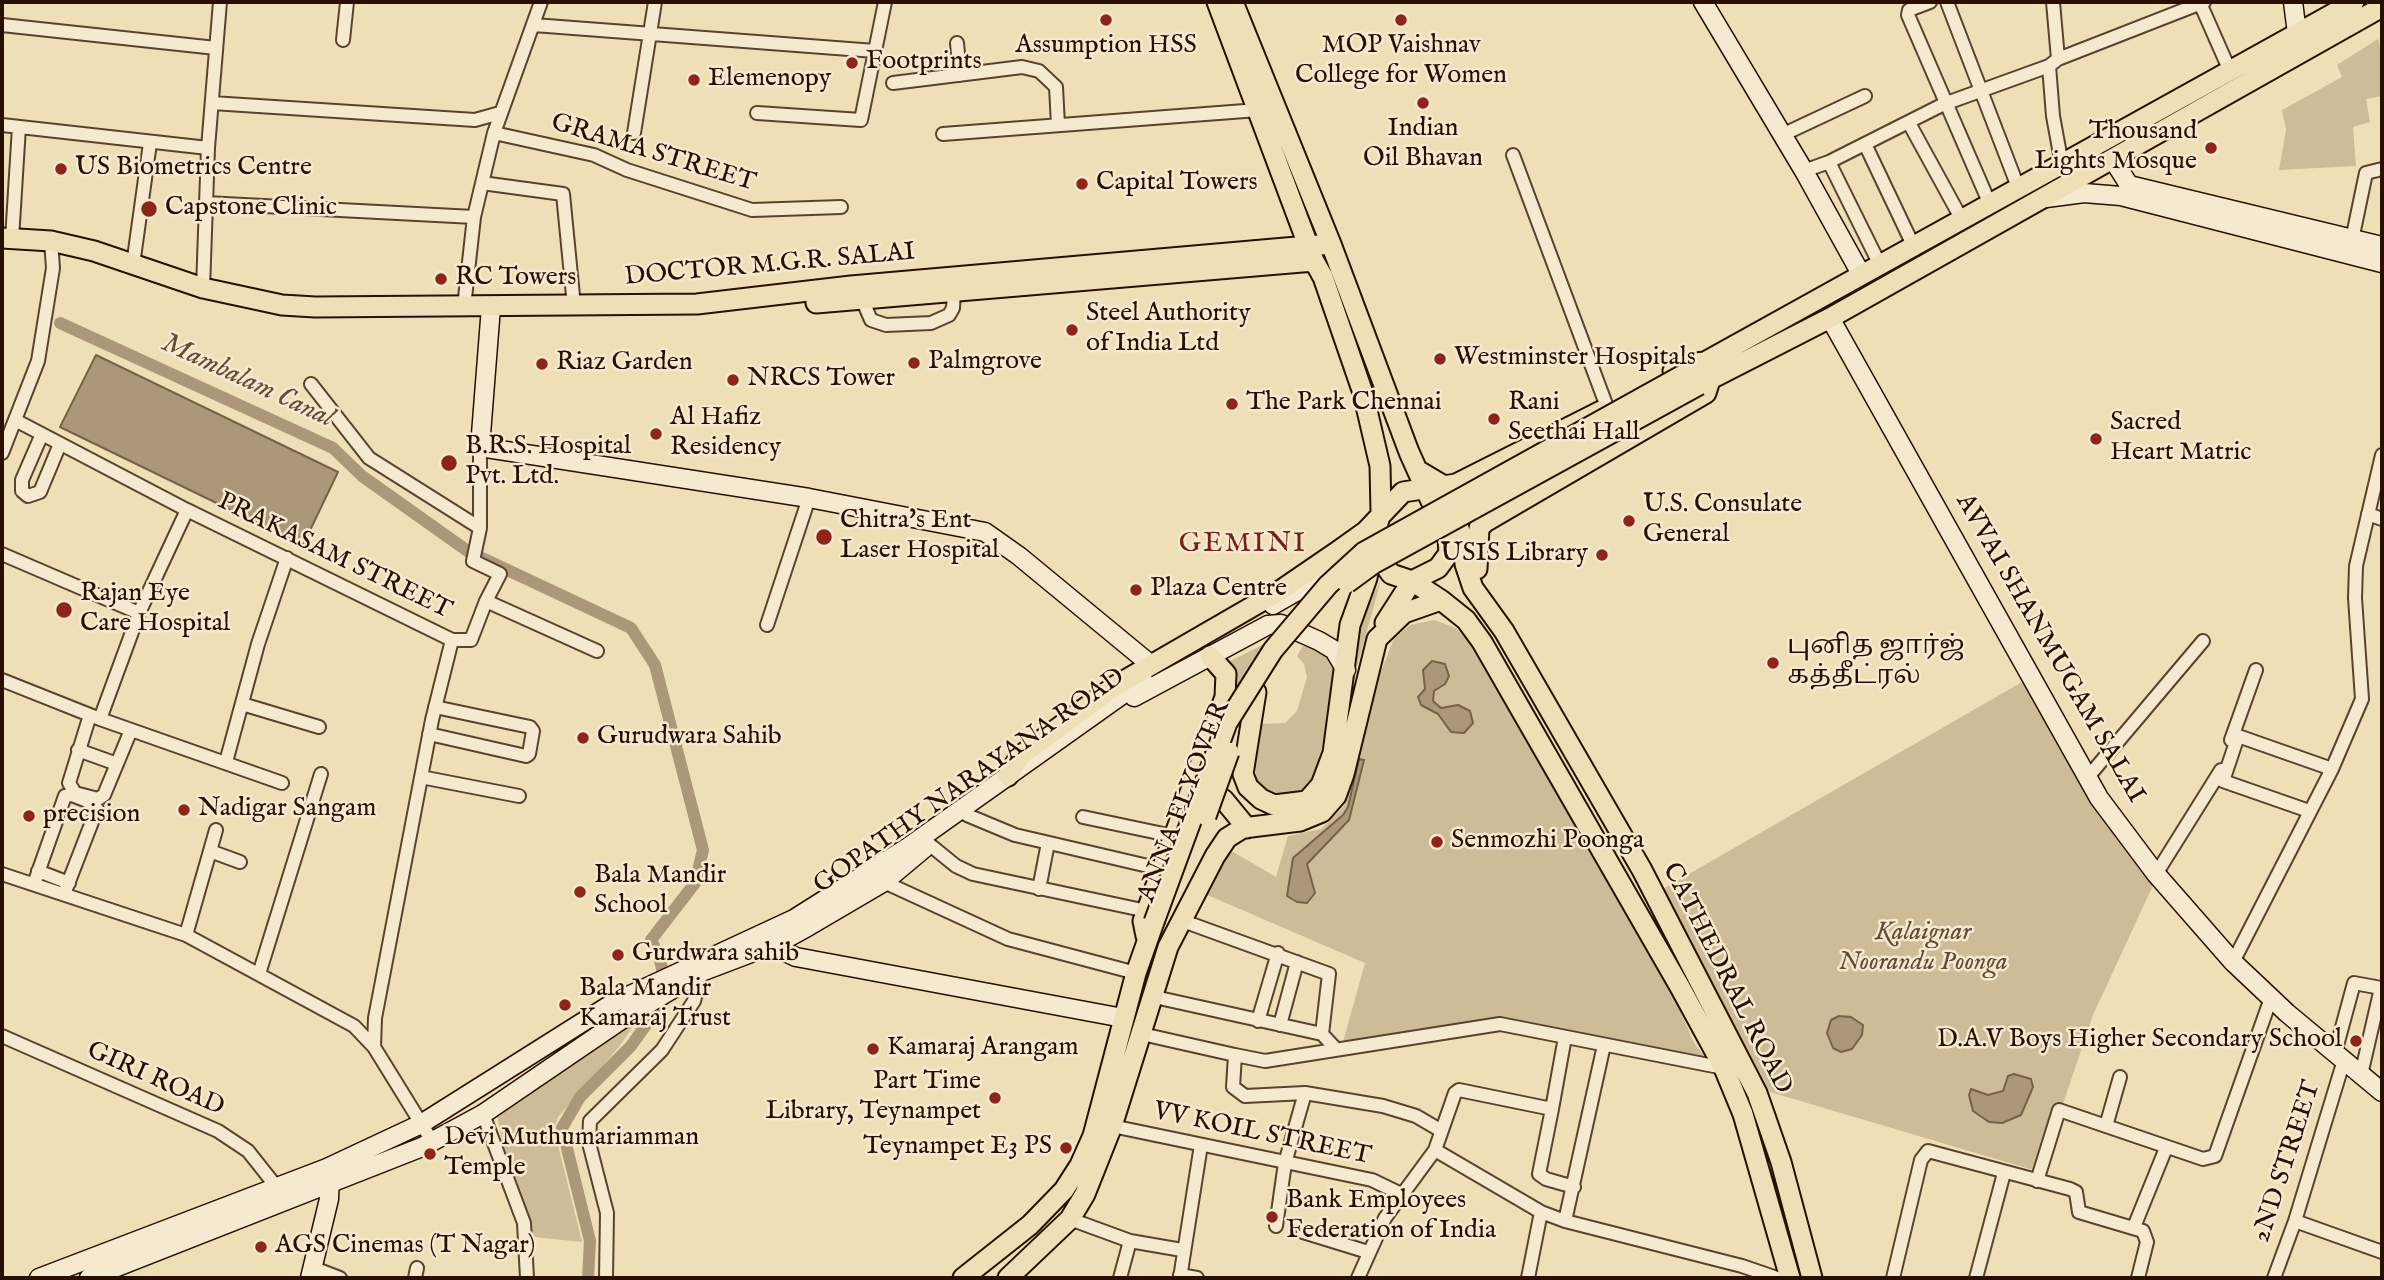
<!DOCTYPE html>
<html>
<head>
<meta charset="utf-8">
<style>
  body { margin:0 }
  #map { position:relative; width:2384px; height:1280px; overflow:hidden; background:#efdfb6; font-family:"IM FELL English",serif }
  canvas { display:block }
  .frame { position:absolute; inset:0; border:4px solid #290f00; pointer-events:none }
</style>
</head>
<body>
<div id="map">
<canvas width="2384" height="1280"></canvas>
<div class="frame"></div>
</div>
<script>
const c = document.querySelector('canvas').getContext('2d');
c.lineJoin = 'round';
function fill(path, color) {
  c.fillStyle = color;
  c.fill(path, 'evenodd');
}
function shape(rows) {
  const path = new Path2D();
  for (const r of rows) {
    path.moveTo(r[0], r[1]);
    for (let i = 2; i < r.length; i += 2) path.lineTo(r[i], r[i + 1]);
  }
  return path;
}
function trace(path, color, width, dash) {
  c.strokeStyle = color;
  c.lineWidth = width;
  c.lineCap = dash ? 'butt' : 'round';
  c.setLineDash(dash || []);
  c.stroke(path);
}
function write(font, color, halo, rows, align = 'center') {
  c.font = font + ' "IM FELL English","Noto Serif Tamil",serif';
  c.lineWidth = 5;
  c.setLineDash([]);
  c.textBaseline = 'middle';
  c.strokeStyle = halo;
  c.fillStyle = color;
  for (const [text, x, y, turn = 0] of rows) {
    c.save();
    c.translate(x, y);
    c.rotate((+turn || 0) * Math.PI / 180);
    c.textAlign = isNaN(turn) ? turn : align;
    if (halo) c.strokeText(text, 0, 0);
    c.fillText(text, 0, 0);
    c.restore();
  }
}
fill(shape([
  [2378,39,2382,54,2382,96,2366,99,2370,122,2353,127,2356,166,2279,170,2286,130,2282,110,2342,77,2337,65],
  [1381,580,1355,674,1351,676,1352,634],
  [1434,620,1456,628,1485,658,1676,1001,1694,1043,1705,1057,1500,1018,1343,1042,1365,963,1205,894,1228,849,1276,877,1288,836,1321,829,1344,806,1380,674,1394,639,1410,625],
  [1274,639,1233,702,1225,664],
  [1303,646,1330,651,1338,669,1315,781,1305,793,1271,796,1257,786,1254,755,1261,724,1285,723,1297,711,1307,677,1304,664,1297,656],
  [2022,682,2093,804,2155,881,2093,1015,2040,1172,1770,1092,1663,889],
  [643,1012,619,1047,558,1117,554,1129,582,1242,534,1237,503,1145,496,1110]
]), '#cdbc97');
const water = shape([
  [96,355,338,472,303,545,60,427,96,355],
  [1432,661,1445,664,1449,676,1445,684,1434,691,1433,701,1441,708,1458,705,1470,711,1473,723,1464,733,1451,732,1438,714,1421,705,1418,697,1425,689,1423,670,1432,661],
  [1359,759,1364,760,1349,820,1307,864,1315,893,1307,903,1297,902,1287,896,1293,858,1343,815,1348,807,1359,759],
  [1839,1016,1851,1017,1863,1025,1862,1035,1852,1049,1841,1052,1833,1048,1827,1033,1831,1020,1839,1016],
  [2014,1074,2031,1079,2033,1087,2021,1115,2002,1123,1989,1122,1973,1111,1969,1095,1971,1089,1988,1095,2003,1091,2008,1076,2014,1074]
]);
fill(water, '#ac9878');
trace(water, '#786148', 2);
trace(shape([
  [60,323,333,448,362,476,469,552],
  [482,558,631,628,655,665,703,850,695,883,651,940,659,956,668,994,631,1046,580,1097,562,1128,590,1241,588,1278]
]), '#ac9878', 12);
const street = shape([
  [1930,2,1909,10,1908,15,1989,202],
  [1947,2,2018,187],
  [2053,2,2058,59],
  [2200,3,2230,71],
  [2,25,216,48],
  [534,25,875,51],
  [343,40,347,2],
  [957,43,960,75],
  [2049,66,2053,116,2062,165],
  [893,83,1022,67,1039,71,1056,87,1058,125],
  [212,103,475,120,500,113],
  [757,113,861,120,885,2],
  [1909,123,1961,218],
  [2,125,208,148],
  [494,133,594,155,627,170,752,210,841,207],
  [634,133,655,2],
  [943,134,1258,110],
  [1782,135,1865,96],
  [1865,144,1913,245],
  [1513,155,1607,407],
  [1829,162,1879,263],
  [1804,171,1829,162,1944,104,2049,66,2058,59,2204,2],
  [482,183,563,194,574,306],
  [206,203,474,217],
  [12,239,19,127],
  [2352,240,2366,173,2382,169],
  [133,265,150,143],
  [203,288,208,148,220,2],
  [862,299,871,320,886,325,931,323,949,315,953,308,954,291],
  [464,307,474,217,494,133,541,2],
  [311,384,369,458,480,528],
  [15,420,187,510,452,640,471,640,486,601,597,651],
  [42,434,22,480,22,491,28,496,40,492,60,444],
  [480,447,480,528,473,561,500,574,486,601],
  [2,453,38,361,53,268,51,241],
  [2368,514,2382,519],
  [2,554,139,613],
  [767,625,809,498],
  [2,680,100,719,282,783],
  [242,704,319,727],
  [90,715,69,783,75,793,98,799,104,795,131,730],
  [100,719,139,613,187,510],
  [429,734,526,756,529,754,533,731,530,727,435,707],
  [2231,740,2256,670],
  [78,750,117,764],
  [226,762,258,644,287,558],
  [421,777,519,796],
  [2088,777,2203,641],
  [2309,811,2223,781,2238,736,2332,769],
  [967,815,1015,835,1161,869],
  [1083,817,1173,836],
  [929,844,956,866,973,874,1147,911],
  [210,851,240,862],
  [38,871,69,883],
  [2,874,186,935,354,1026,374,1047,432,1141],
  [2156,874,2221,770],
  [884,882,1008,939,1136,973],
  [34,884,65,796,72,795,92,803,97,809,64,894],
  [1039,889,1048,843],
  [1183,921,1329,974,1322,1034],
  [186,935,216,830],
  [2233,962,2332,769,2362,699,2355,598,2356,566,2382,455],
  [259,974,321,774],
  [1150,996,1322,1034,1336,1049],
  [1258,1021,1278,953],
  [1280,1025,1297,962],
  [1142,1034,1235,1055,1233,1087,1245,1096,1305,1093,1383,1106,1416,1116,1440,1130],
  [2,1036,218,1131,248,1151,275,1185],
  [374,1047,375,1018,432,720,452,640],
  [2335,1053,2354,983,2381,988,2361,1075],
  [1235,1055,1265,1061,1500,1024,1724,1068],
  [1552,1109,1539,1174,1546,1179,1574,1187],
  [483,1114,524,1223,527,1278],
  [1112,1126,1372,1180,1401,1194],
  [2106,1126,2120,1077],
  [1435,1150,1455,1093,1459,1090,1552,1109,1565,1037],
  [2037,1181,2059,1110,2203,1159,2215,1156,2271,998],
  [1070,1219,1130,1241,1182,1250],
  [1565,1221,1604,1045],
  [2295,1221,2382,1252],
  [1276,1226,1285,1163,1305,1093],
  [2134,1227,2166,1148],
  [1303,1232,1368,1252],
  [314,1268,340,1278],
  [1180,1275,1197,1278],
  [415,1278,417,1268],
  [606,1278,607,1213,589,1143,590,1121,662,1050,694,1001,701,972],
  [1120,1278,1130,1241],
  [1180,1278,1201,1145],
  [1358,1278,1385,1218,1435,1150,1541,1212,1565,1221,1742,1266,1777,1278],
  [1528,1278,1541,1212],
  [1893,1278,1921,1160,1928,1151,2070,1189,2076,1192,2079,1212,2143,1231,2147,1242,2138,1278],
  [1976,1278,2004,1173],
  [2274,1278,2295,1221,2344,1060]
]);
const secondary = shape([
  [1703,2,1804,171,1861,274],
  [2293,2,2297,33],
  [2118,156,2117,166,2129,185,2382,246],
  [2046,198,2084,193,2121,196,2382,263],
  [491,307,480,447,809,498,985,532,1019,556,1150,664],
  [1830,318,2099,798,2156,874,2233,962,2287,1013,2382,1092],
  [1273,605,1343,565],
  [1134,697,1268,625,1281,624,1319,641,1334,650,1346,670],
  [766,943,796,957,1123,1018],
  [39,1278,327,1168,421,1124,613,1003,794,919,908,847,1143,680],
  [89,1278,422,1147,483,1114,621,1020,701,972,780,942,809,926,884,882,927,846],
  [310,1278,329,1199,330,1176]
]);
const primary = shape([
  [1217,2,1314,261,1323,277,1363,393,1380,466,1381,512,1372,547,1391,574,1412,581,1441,600,1466,620,1482,642,1680,987,1724,1068,1743,1114,1790,1278],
  [1233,2,1331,244,1409,452,1448,539,1449,553,1438,568,1412,581,1385,623],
  [2,238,51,241,94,251,203,288,282,305,315,307,697,304,851,286,1331,244],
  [816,303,1314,261],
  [1694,368,2354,2],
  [1673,371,1686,364,1705,362],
  [1699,385,1830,318,2382,7],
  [1417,470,1444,486,1463,540,1465,564,1473,588,1504,631,1642,870,1757,1093,1781,1162,1812,1278],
  [1477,569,1479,528,1485,522,1706,393,1710,380],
  [1256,692,1243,774,1248,787,1261,799,1274,805,1307,801,1321,785,1333,753,1350,625,1367,578,1371,556],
  [1008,776,1020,756,1115,686,1281,590,1338,551,1366,531,1403,492,1456,484,1601,411],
  [1202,784,1224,800,1247,828],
  [1146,936,1143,921,1225,697,1226,674,1210,656],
  [963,1278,1030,1225,1064,1190,1080,1165,1093,1136,1136,973,1154,922],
  [1008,1278,1070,1219,1085,1194,1112,1126,1168,947,1215,856,1227,838,1243,828,1300,821,1322,812,1336,796,1344,774,1377,639,1404,613,1441,600]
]);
trace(street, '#5a432e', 16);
trace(secondary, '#290f00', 21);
trace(primary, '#290f00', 23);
trace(street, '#f5ead0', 12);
trace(secondary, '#f5ead0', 18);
trace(primary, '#efdfb6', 19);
const primaryBridge = shape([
  [1347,583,1373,564,1699,385],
  [1206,816,1229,752],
  [1154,922,1227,723,1273,650,1328,585,1364,552,1690,371]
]);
trace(primaryBridge, '#290f00', 23, []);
trace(primaryBridge, '#efdfb6', 19);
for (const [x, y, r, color] of [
  [1106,20,7,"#8f2418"],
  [1401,20,7,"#8f2418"],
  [852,63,7,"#8f2418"],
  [694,80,7,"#8f2418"],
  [1423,103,7,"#8f2418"],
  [2211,148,7,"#8f2418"],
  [61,169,7,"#8f2418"],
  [1082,184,7,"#8f2418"],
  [149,209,9,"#8f2418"],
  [441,279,7,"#8f2418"],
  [1072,330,7,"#8f2418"],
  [1440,359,7,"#8f2418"],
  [914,363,7,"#8f2418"],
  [542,364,7,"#8f2418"],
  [733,380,7,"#8f2418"],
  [1232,404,7,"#8f2418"],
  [1494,419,7,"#8f2418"],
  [656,434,7,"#8f2418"],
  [2096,439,7,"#8f2418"],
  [449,463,9,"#8f2418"],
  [1629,521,7,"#8f2418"],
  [824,537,9,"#8f2418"],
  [1602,555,7,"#8f2418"],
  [1136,590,7,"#8f2418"],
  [64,610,9,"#8f2418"],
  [1773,663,7,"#8f2418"],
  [583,738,7,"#8f2418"],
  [184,810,7,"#8f2418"],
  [29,816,7,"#8f2418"],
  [1437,842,7,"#8f2418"],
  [580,892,7,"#8f2418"],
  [618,955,7,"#8f2418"],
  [565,1005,7,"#8f2418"],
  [2356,1041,7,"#8f2418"],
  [873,1049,7,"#8f2418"],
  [995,1098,7,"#8f2418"],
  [1066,1148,7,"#8f2418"],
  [430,1154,7,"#8f2418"],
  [1272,1217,7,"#8f2418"],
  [261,1247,7,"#8f2418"]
]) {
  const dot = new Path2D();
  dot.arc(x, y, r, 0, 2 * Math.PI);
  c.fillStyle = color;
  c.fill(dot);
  trace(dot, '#f5ead0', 2.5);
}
write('26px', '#290f00', '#f5ead0', [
  ["Assumption HSS",1106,47,"center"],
  ["MOP Vaishnav",1401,47,"center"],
  ["College for Women",1401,77,"center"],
  ["Footprints",866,63],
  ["Elemenopy",708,80],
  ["Indian",1423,130,"center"],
  ["Oil Bhavan",1423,160,"center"],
  ["Thousand",2197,133,"right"],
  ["Lights Mosque",2197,163,"right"],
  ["US Biometrics Centre",75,169],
  ["Capital Towers",1096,184],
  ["Capstone Clinic",165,209],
  ["RC Towers",455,279],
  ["Steel Authority",1086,315],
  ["of India Ltd",1086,345],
  ["Westminster Hospitals",1454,359],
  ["Palmgrove",928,363],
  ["Riaz Garden",556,364],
  ["NRCS Tower",747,380],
  ["The Park Chennai",1246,404],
  ["Rani",1508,404],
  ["Seethai Hall",1508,434],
  ["Al Hafiz",670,419],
  ["Residency",670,449],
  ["Sacred",2110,424],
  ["Heart Matric",2110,454],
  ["B.R.S. Hospital",465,448],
  ["Pvt. Ltd.",465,478],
  ["U.S. Consulate",1643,506],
  ["General",1643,536],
  ["Chitra's Ent",840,522],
  ["Laser Hospital",840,552],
  ["USIS Library",1588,555,"right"],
  ["Plaza Centre",1150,590],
  ["Rajan Eye",80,595],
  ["Care Hospital",80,625],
  ["புனித ஜார்ஜ்",1787,648],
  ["கத்தீட்ரல்",1787,678],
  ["Gurudwara Sahib",597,738],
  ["Nadigar Sangam",198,810],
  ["precision",43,816],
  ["Senmozhi Poonga",1451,842],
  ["Bala Mandir",594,877],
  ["School",594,907],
  ["Gurdwara sahib",632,955],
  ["Bala Mandir",579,990],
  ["Kamaraj Trust",579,1020],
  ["D.A.V Boys Higher Secondary School",2342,1041,"right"],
  ["Kamaraj Arangam",887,1049],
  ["Part Time",981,1083,"right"],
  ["Library, Teynampet",981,1113,"right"],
  ["Devi Muthumariamman",444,1139],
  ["Temple",444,1169],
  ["Teynampet E3 PS",1052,1148,"right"],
  ["Bank Employees",1286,1202],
  ["Federation of India",1286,1232],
  ["AGS Cinemas (T Nagar)",275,1247]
], 'left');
write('26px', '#290f00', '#f5ead0', [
  ["GRAMA STREET",653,154,17],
  ["DOCTOR M.G.R. SALAI",770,266,-5],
  ["PRAKASAM STREET",334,557,26],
  ["AVVAI SHANMUGAM SALAI",2049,649,60],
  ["GOPATHY NARAYANA ROAD",970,782,-35],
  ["ANNA FLYOVER",1185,802,-69],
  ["CATHEDRAL ROAD",1726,979,63],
  ["GIRI ROAD",155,1080,24],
  ["VV KOIL STREET",1262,1135,12],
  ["2ND STREET",2288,1162,-72]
]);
write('italic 26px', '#624c35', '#f5ead0', [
  ["Kalaignar",1923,934],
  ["Noorandu Poonga",1923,964]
]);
write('italic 28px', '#644d36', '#f5ead0', [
  ["Mambalam Canal",247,382,25]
]);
c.letterSpacing = '2px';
write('28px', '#7a1f14', '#f5ead0', [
  ["GEMINI",1243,545]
]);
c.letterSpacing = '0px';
</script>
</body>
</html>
